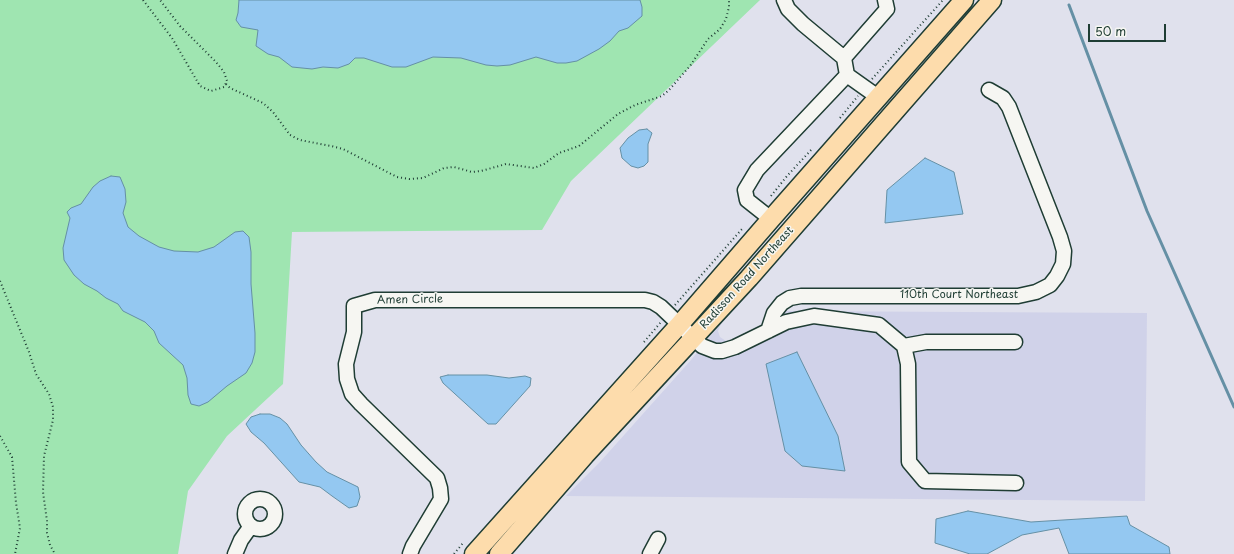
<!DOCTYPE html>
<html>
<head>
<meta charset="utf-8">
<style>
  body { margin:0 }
  #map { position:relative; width:1234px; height:554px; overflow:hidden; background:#e0e1ed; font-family:"Playpen Sans",sans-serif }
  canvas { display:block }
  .scale { position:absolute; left:1088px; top:24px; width:78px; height:18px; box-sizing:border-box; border:2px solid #1f3d34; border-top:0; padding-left:5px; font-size:12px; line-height:14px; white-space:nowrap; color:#1f3d34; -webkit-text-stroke:3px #f6f6f2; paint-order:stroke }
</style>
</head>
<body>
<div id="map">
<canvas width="1234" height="554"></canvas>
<div class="scale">50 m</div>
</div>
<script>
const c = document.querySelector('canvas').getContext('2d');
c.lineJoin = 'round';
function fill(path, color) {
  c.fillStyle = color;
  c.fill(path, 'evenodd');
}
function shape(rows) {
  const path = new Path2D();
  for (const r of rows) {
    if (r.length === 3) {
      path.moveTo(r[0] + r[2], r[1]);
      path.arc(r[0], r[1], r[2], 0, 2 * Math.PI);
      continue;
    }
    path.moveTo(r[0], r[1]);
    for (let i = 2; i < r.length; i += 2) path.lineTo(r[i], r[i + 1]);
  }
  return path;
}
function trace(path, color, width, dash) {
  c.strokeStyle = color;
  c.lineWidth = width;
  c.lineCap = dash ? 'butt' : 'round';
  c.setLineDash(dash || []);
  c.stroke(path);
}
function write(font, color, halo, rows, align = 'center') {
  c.font = font + ' "Playpen Sans",sans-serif';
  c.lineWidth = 3;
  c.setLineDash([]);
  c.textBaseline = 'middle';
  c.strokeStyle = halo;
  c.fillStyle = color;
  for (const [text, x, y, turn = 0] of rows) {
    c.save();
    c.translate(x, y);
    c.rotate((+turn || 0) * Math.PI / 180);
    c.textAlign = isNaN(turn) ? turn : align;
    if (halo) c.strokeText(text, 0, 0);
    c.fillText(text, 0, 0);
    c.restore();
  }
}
fill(shape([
  [783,311,1147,313,1145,501,566,496,600,462,691,360,722,322,718,331,720,337,726,341,732,341,779,317]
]), '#d0d2e9');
fill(shape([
  [0,0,760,0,571,181,542,230,292,232,283,384,227,436,188,491,178,554,0,554]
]), '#9fe5b1');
const water = shape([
  [239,0,640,0,642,7,642,16,628,28,619,31,610,41,599,49,577,61,566,63,557,63,536,57,510,65,497,66,486,65,461,58,433,57,406,67,392,67,364,58,355,58,349,64,338,68,323,67,312,69,292,67,279,57,268,54,256,46,258,30,241,27,236,20,238,13,239,0],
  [647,129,652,133,648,144,648,162,644,166,638,168,631,166,622,158,620,148,628,138,639,130,647,129],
  [925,158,954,172,963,214,885,223,887,190,925,158],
  [111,176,120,177,125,189,126,202,123,213,128,227,139,236,159,247,174,251,198,252,214,247,235,232,243,231,249,237,251,252,251,284,255,333,255,352,252,363,246,373,227,386,208,402,199,406,191,404,188,395,187,378,183,365,159,343,154,331,145,322,123,311,118,304,106,298,97,291,84,284,74,275,64,260,63,248,70,218,67,212,71,208,81,204,93,187,100,181,111,176],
  [797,352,838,436,845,471,802,466,785,451,766,364,797,352],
  [448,375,487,375,509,378,525,376,531,378,530,386,496,424,488,424,443,383,440,377,448,375],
  [260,414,270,414,280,418,287,424,301,445,316,462,327,472,358,487,360,497,357,506,349,508,332,496,320,487,299,482,264,443,251,432,246,424,251,417,260,414],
  [968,511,1031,522,1127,516,1130,525,1169,547,1170,554,1069,554,1059,528,1022,535,987,554,970,554,935,543,936,519,968,511]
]);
fill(water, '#94c8f1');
trace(water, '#6590a5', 1);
trace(shape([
  [1069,5,1147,211,1234,407]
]), '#6590a5', 3);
const minor = shape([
  [784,0,788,9,803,24,844,58,847,75],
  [844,58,887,9,885,0],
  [771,219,747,200,745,190,757,170,847,75,878,97],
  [768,331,774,313,782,303,790,298,801,296,1018,296,1036,292,1050,285,1057,276,1063,264,1064,251,1060,237,1009,107,1003,98,989,90],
  [904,346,926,342,1015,342],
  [260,514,15],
  [235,554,241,540,251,526],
  [410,554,413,546,441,499,440,488,437,478,361,404,352,394,347,379,346,364,354,332,354,306,375,300,645,300,653,302,661,307,702,346,715,351,722,351,735,347,786,322,814,316,879,325,904,346,908,364,909,462,925,481,1016,483],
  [650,554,658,539]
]);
const major = shape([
  [474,554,680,324,771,219,964,0],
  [499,554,585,455,749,278,992,0]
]);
trace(minor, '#1f3d34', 17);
trace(major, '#1f3d34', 21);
trace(shape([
  [143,0,172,38,200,86,211,91,224,87,227,81,224,72,216,62,180,26,160,0],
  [872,79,943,0],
  [226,84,230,88,263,103,273,112,290,135,300,140,331,146,343,149,397,177,409,179,423,178,444,168,454,167,472,172,481,171,506,164,534,168,544,164,559,153,579,146,618,114,635,105,662,96,669,90,690,66,708,39,720,29,726,19,729,7,729,0],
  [840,118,858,96],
  [771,196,787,176,812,149],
  [0,281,29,352,36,374,49,394,53,407,53,420,44,456,43,492,47,521,47,533,50,545,55,554],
  [675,305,742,229],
  [644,342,661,322],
  [0,436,12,457,16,503,20,528,15,554],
  [454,554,463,543]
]), '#1f3d34', 2, [1, 3]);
trace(minor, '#f6f6f2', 14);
trace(major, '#fddcac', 18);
write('11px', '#1f3d34', '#f6f6f2', [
  ["Radisson Road Northeast",747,278,-48],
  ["110th Court Northeast",959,295],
  ["Amen Circle",410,300,-1]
]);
</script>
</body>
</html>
